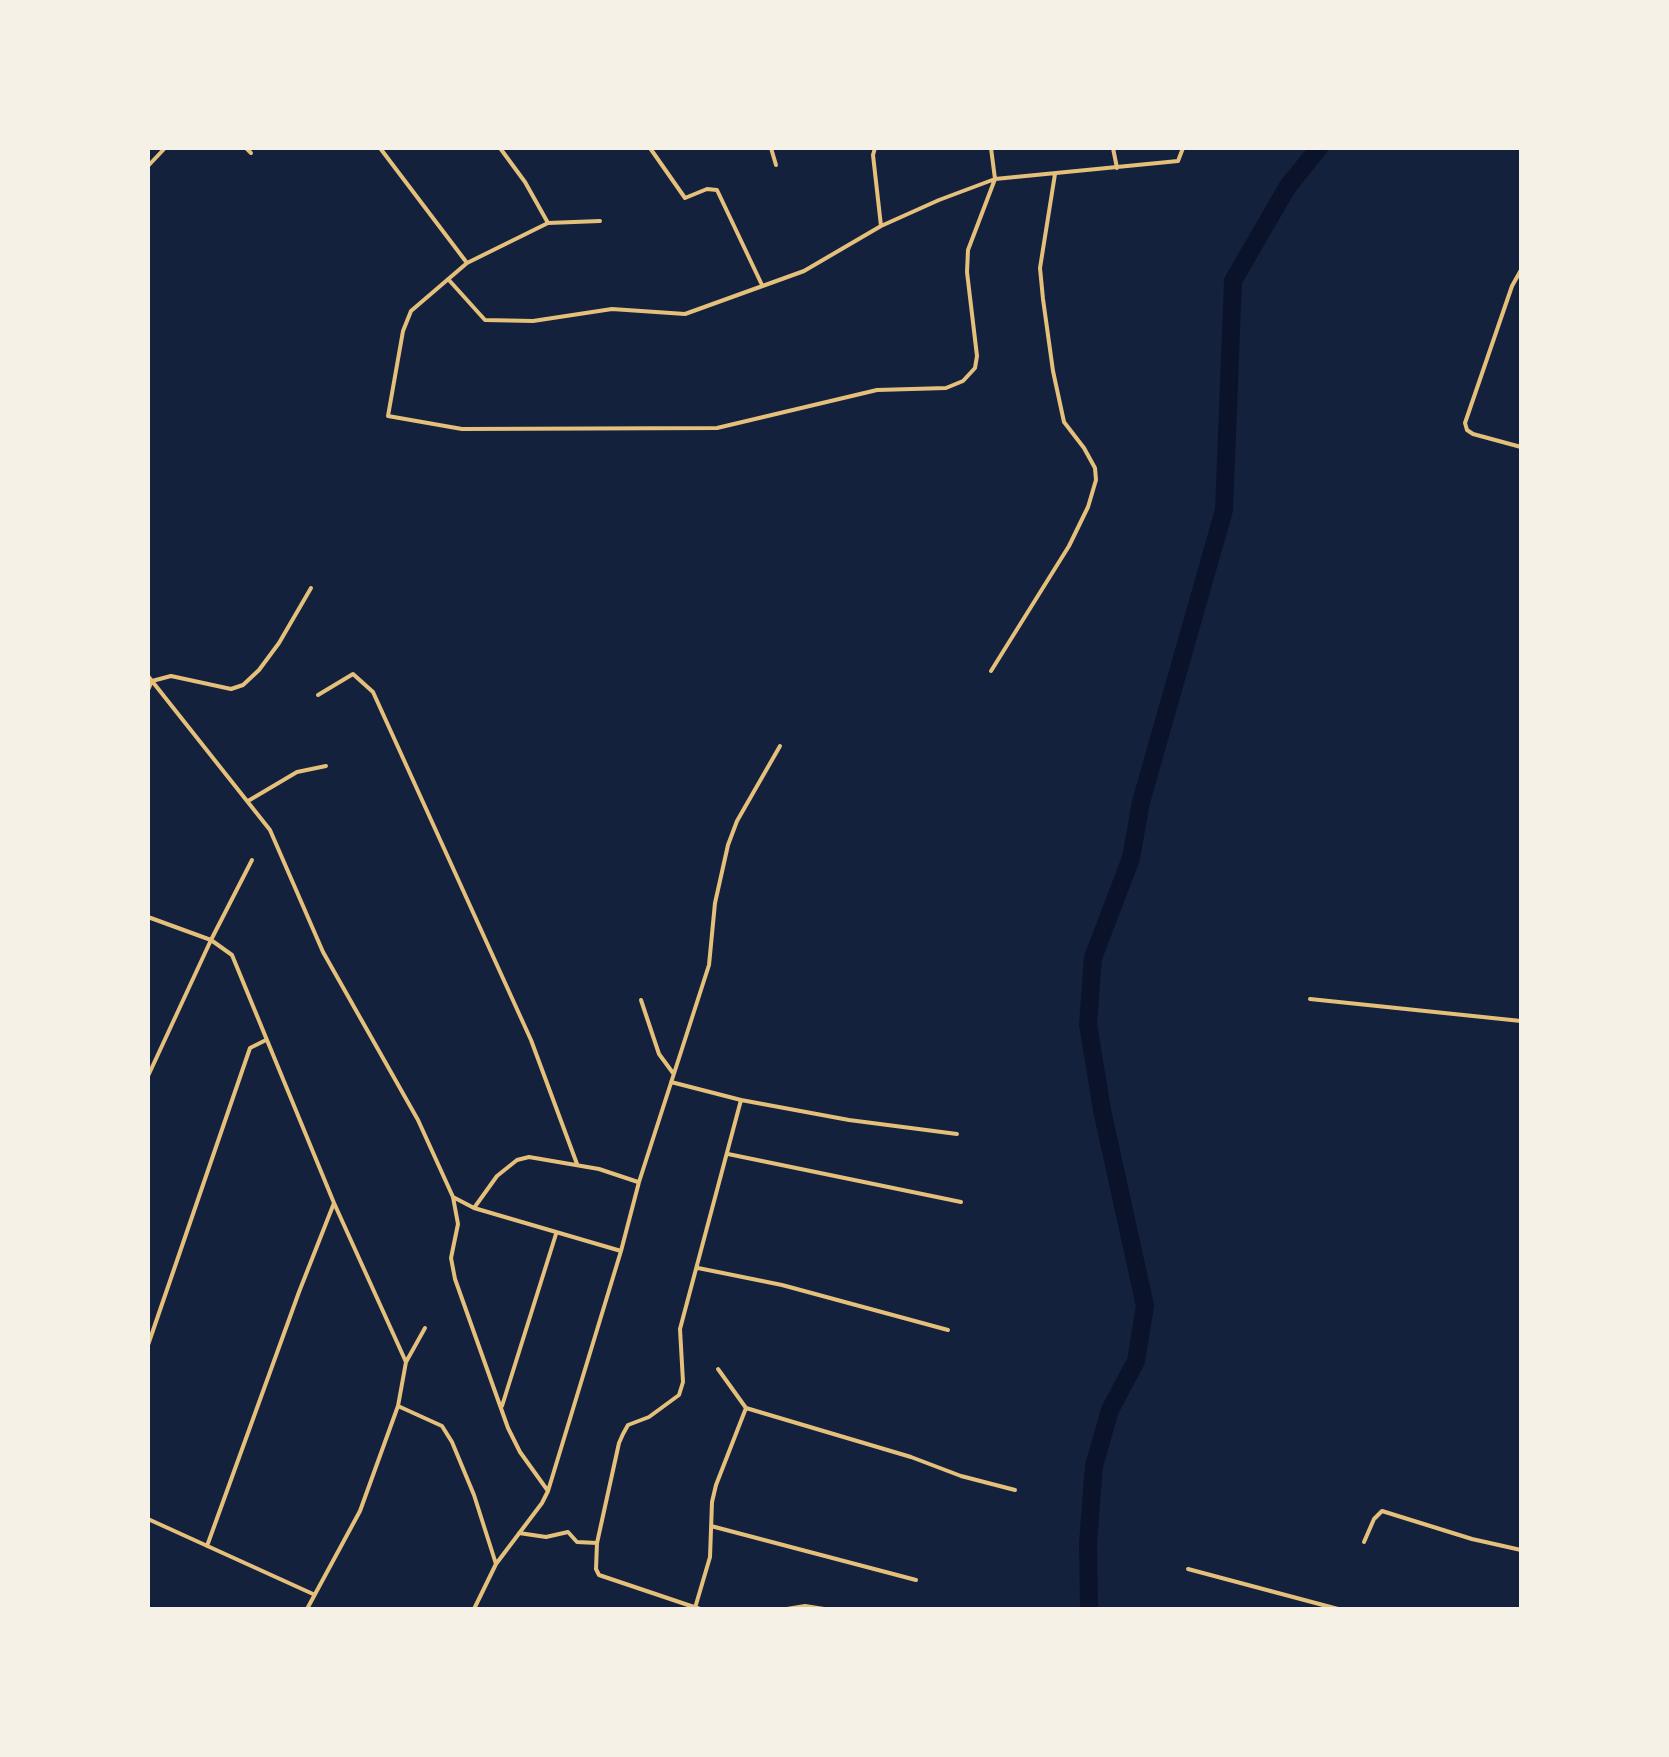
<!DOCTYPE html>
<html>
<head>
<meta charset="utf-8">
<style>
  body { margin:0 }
  #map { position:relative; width:1669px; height:1757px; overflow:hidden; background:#14213d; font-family:"Work Sans",sans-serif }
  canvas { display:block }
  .frame { position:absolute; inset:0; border:150px solid #f6f1e7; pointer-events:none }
</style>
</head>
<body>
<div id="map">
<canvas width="1669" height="1757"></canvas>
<div class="frame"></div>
</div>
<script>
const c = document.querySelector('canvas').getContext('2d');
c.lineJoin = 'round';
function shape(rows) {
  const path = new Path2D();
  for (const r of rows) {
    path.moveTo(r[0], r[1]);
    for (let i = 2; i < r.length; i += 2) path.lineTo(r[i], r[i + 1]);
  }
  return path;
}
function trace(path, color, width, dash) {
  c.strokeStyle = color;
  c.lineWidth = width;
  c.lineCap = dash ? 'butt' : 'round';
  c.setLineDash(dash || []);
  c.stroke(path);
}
trace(shape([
  [1089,1609,1088,1543,1094,1466,1110,1410,1136,1361,1145,1306,1102,1110,1088,1024,1093,958,1131,858,1141,802,1224,510,1233,281,1288,186,1319,148]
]), '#0b132b', 18);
trace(shape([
  [246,148,251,153],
  [380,148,467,263],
  [500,148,525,182,548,223,600,221],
  [650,148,685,198,707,189,717,190,762,285],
  [771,148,776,165],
  [875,148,873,155,881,226],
  [1113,148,1117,168],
  [148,166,165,148],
  [548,223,467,263,411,311,403,331,388,416,462,429,717,428,877,390,946,388,963,381,975,368,977,356,967,272,968,250,995,179,991,148],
  [1521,270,1512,286,1465,423,1467,430,1473,434,1521,447],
  [448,279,485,320,533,321,612,309,685,314,804,271,881,226,939,200,995,179,1178,161,1183,148],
  [991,671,1069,546,1088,507,1096,480,1095,468,1084,448,1064,422,1053,371,1043,299,1040,268,1055,174],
  [148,676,270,830,323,952,418,1120,453,1197,458,1224,451,1258,455,1279,508,1428,520,1452,548,1491],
  [148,690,152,681,171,676,231,689,243,685,259,670,279,643,311,588],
  [318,695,353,674,373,692,531,1040,577,1164],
  [248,801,297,772,326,766],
  [148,917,211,940,232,955,334,1203,406,1362,398,1406,360,1511,307,1609],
  [1310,999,1521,1021],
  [641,1000,659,1054,673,1073],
  [148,1076,211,940,252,860],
  [671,1082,741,1100,849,1120,957,1134],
  [728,1154,961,1202],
  [453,1197,474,1208,621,1251],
  [474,1208,497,1176,517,1160,529,1157,599,1169,638,1182],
  [698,1268,782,1285,948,1330],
  [148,1345,250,1048,266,1040],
  [406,1362,425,1328],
  [718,1369,746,1408,911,1457,961,1476,1015,1490],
  [398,1406,442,1426,452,1442,474,1495,496,1564],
  [502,1406,556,1234],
  [148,1519,313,1594],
  [711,1526,916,1580],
  [519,1533,546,1537,568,1532,577,1542,597,1543],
  [1364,1542,1374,1519,1382,1511,1472,1539,1521,1550],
  [207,1546,299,1292,334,1203],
  [1188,1569,1338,1609],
  [695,1608,710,1557,712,1502,716,1485,746,1408],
  [474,1609,496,1564,542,1503,548,1491,621,1251,639,1182,709,965,715,903,728,845,737,821,780,746],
  [700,1609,599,1575,596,1569,597,1543,619,1443,623,1434,628,1425,649,1417,679,1395,683,1382,680,1329,741,1100],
  [787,1609,805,1606,824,1609]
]), '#e5c07b', 4);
</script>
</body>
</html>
